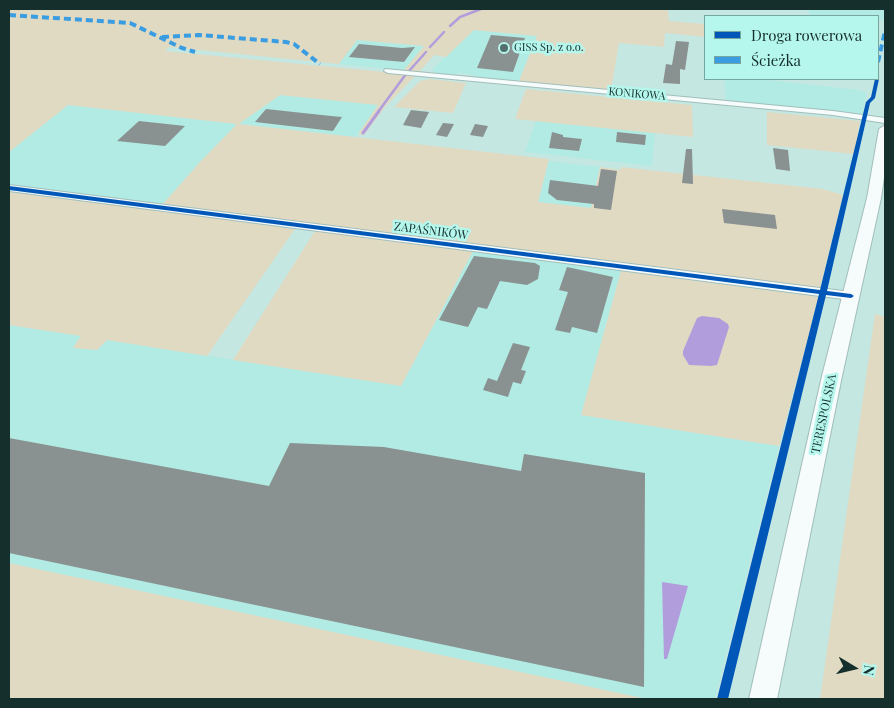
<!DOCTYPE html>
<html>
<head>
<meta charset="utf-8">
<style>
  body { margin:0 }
  #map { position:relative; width:894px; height:708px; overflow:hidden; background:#c4e7e2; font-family:"Playfair Display",serif }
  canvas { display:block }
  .frame { position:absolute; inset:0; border:10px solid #152f2c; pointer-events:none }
  .legend { position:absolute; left:704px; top:15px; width:175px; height:65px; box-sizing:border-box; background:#b5f6ed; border:1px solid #75a6a0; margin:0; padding:6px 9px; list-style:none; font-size:15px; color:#152f2c }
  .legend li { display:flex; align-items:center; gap:10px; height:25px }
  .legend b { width:25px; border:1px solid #75a6a0 }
  .north { position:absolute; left:829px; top:643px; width:50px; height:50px; -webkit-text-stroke:4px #b5f6ed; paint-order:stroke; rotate:99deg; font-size:14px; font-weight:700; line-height:20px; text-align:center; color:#152f2c }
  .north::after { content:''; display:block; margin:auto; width:18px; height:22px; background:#152f2c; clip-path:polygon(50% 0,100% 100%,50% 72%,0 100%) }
</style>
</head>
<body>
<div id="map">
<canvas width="894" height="708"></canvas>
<div class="frame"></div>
<ul class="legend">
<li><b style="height:6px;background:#0057b8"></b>Droga rowerowa</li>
<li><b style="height:6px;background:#3b9de1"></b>Ścieżka</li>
</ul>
<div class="north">N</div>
</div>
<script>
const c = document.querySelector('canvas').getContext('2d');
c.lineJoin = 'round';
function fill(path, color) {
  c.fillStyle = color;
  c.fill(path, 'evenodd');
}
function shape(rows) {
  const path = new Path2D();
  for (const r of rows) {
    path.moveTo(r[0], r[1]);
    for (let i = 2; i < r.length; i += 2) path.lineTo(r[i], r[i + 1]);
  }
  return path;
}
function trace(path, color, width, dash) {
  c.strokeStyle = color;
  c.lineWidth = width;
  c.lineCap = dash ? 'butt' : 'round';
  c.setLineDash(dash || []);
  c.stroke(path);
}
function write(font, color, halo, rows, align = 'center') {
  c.font = font + ' "Playfair Display",serif';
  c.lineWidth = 5;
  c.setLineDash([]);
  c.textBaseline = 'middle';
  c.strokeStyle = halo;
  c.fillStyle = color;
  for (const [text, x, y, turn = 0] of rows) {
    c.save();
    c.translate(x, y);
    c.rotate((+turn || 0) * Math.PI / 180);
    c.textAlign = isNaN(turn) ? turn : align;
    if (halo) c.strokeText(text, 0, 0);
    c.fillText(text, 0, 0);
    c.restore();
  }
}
fill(shape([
  [808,9,885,9,885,19,878,20,878,16,810,15],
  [473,30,537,36,519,81,474,77,469,74,459,73,453,75,436,73,432,70],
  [357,40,425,46,404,70,339,64],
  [724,79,759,79,858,90,867,93,862,114,726,101],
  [280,95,379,105,356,137,238,124,200,162,162,205,9,186,9,152,68,105,238,124],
  [536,121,655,133,652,166,525,152],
  [549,161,600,167,591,208,538,202],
  [473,251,621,271,581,415,779,446,715,699,647,699,9,563,9,325,81,336,73,347,97,350,107,340,401,386]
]), '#b1ebe3');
fill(shape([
  [9,9,668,9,669,21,705,24,705,37,665,33,664,47,619,43,611,90,519,81,537,36,474,30,446,57,434,55,419,72,404,70,424,46,357,40,339,64,169,47,165,51,416,75,386,106,364,135,358,134,378,105,280,95,239,124,549,159,538,202,591,208,600,167,620,170,621,167,823,189,843,195,820,289,653,266,162,205,200,162,237,124,68,105,9,152],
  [430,79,466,83,453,113,394,107,420,81],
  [526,89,692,105,693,137,515,119],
  [767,112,860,121,854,154,767,145],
  [9,192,156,210,295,229,207,356,107,340,97,350,73,348,81,336,9,325],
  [315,231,473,251,401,386,233,360],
  [621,271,819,297,779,446,581,415],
  [875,314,885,317,885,699,820,699],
  [9,563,647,699,9,699]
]), '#e1dac3');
fill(shape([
  [702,316,719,318,728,324,729,327,717,365,711,366,689,365,683,355,683,351,697,318],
  [662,582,688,586,667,659,664,659]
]), '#b19ddc');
trace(shape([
  [450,26,460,17,481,9],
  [430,47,444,32],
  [409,71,426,52],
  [378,112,406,74]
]), '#b19ddc', 2.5);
trace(shape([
  [363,133,379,111]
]), '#b19ddc', 3);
fill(shape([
  [491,35,525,38,513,72,477,68],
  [676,41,689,42,685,70,680,69,680,84,663,83,666,64,672,65],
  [359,44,402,48,415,47,404,62,349,57],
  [266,109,331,116,342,117,333,131,255,122],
  [411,110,429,112,421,128,403,125],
  [139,121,185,126,165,146,117,141],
  [443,123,454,124,447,137,436,135],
  [475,124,488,126,483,137,470,135],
  [552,132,563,135,563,137,582,139,579,151,549,148],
  [617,132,646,135,645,145,616,142],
  [773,148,788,150,790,171,776,169],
  [686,149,692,149,693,184,682,183],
  [601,169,617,171,611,210,594,208,594,204,557,200,548,193,550,180,598,186],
  [722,209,775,215,777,229,724,223],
  [474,256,535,263,540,266,538,279,527,285,500,281,487,309,478,307,468,327,439,320],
  [567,267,613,277,597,333,572,327,570,333,555,330,568,292,559,290],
  [513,343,530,347,521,370,526,371,521,384,513,382,508,397,483,390,488,378,497,381],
  [9,438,269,486,290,443,384,447,521,471,524,454,645,473,644,687,9,553]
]), '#8a9191');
const minor = shape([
  [385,69,833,111,885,118,885,123,833,115,388,73,384,71,385,69],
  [9,185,851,292,857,296,851,300,9,191,9,185]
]);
const primary = shape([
  [885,125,885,171,881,198,842,376,777,699,749,699,822,376,867,198,879,129,885,125]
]);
trace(minor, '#a2beba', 2);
trace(primary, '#a2beba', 2);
fill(minor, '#f6fbfb');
fill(primary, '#f6fbfb');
trace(shape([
  [9,15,130,23,182,48,195,52],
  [162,37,199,35,286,42,294,44,320,64],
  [878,62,885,31]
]), '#3b9de1', 4, [7, 4]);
fill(shape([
  [878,78,879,79,875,98,870,103,827,291,851,294,854,296,851,298,826,295,728,699,717,699,819,294,9,190,9,186,820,290,866,102,871,97,875,79,878,78]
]), '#0057b8');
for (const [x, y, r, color] of [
  [504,48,5,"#526f6c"]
]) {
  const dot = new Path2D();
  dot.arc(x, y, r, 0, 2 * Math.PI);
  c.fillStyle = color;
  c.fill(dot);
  trace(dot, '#b5f6ed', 2);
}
write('11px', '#152f2c', '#b5f6ed', [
  ["GISS Sp. z o.o.",514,48]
], 'left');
write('11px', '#152f2c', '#b5f6ed', [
  ["KONIKOWA",637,94,5]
]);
write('12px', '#152f2c', '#b5f6ed', [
  ["ZAPAŚNIKÓW",431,231,7],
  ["TERESPOLSKA",824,414,-78]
]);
</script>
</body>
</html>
